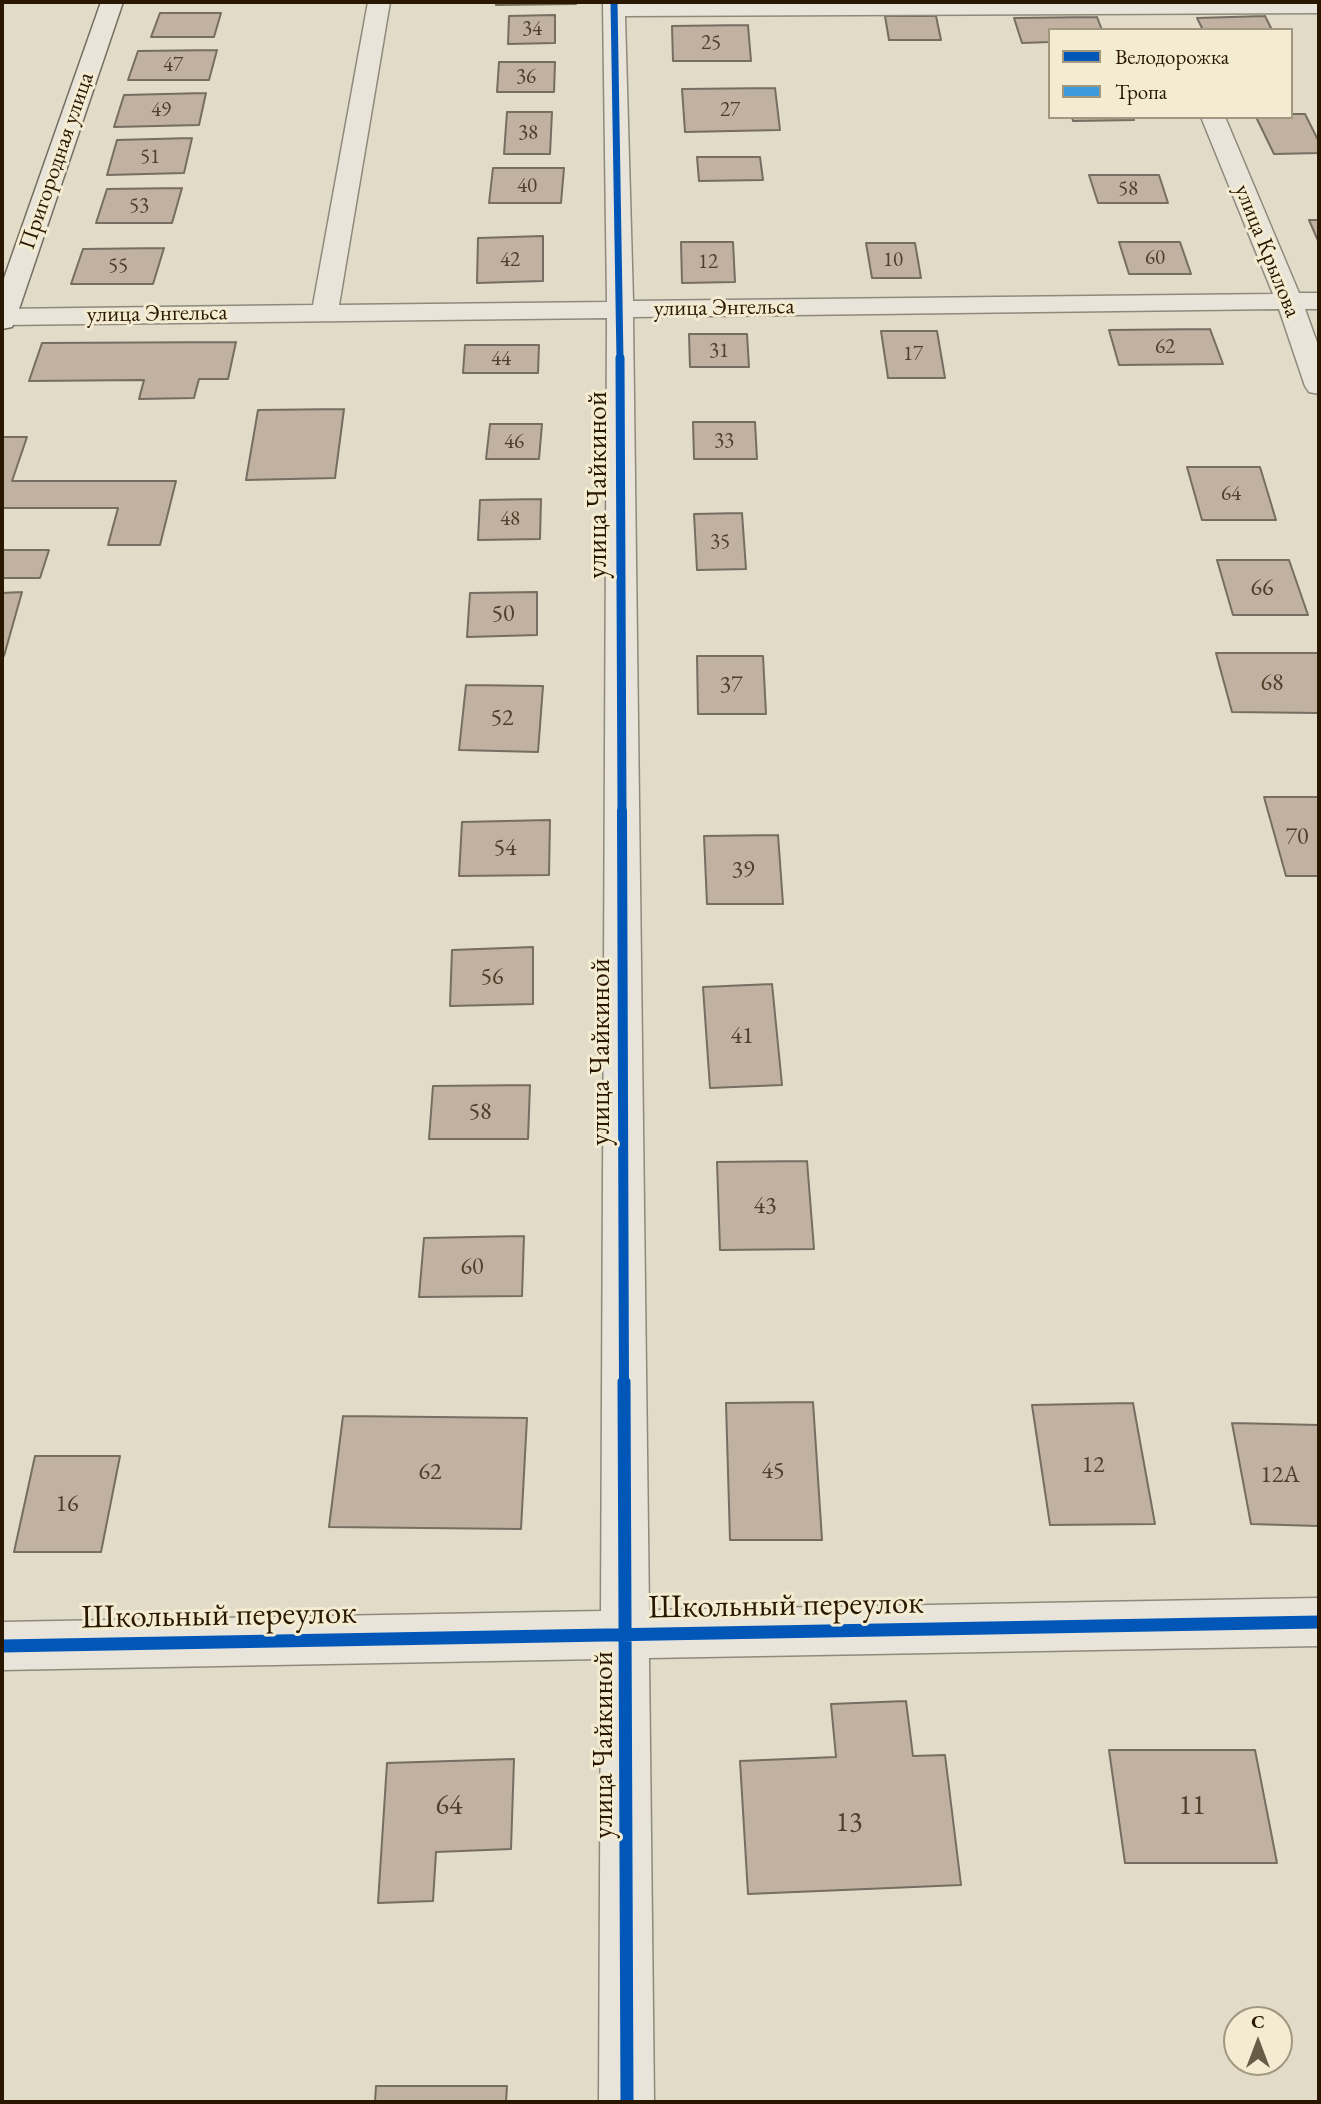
<!DOCTYPE html>
<html>
<head>
<meta charset="utf-8">
<style>
  body { margin:0 }
  #map { position:relative; width:1321px; height:2104px; overflow:hidden; background:#e1dbc7; font-family:"EB Garamond",serif }
  canvas { display:block }
  .frame { position:absolute; inset:0; border:4px solid #291700; pointer-events:none }
  .legend { position:absolute; left:1048px; top:28px; width:245px; height:91px; box-sizing:border-box; background:#f3ecd3; border:2px solid #a2977f; margin:0; padding:9px 12px; list-style:none; font-size:21px; color:#291700 }
  .legend li { display:flex; align-items:center; gap:14px; height:35px }
  .legend b { width:35px; border:2px solid #a2977f }
  .north { position:absolute; left:1223px; top:2006px; width:70px; height:70px; box-sizing:border-box; background:#f3ecd3; border:2px solid #a2977f; border-radius:50%; rotate:0deg; font-size:19px; font-weight:700; line-height:28px; text-align:center; color:#291700 }
  .north::after { content:''; display:block; margin:auto; width:24px; height:32px; background:#695c46; clip-path:polygon(50% 0,100% 100%,50% 72%,0 100%) }
</style>
</head>
<body>
<div id="map">
<canvas width="1321" height="2104"></canvas>
<div class="frame"></div>
<ul class="legend">
<li><b style="height:9px;background:#0057b8"></b>Велодорожка</li>
<li><b style="height:9px;background:#3d9adc"></b>Тропа</li>
</ul>
<div class="north">С</div>
</div>
<script>
const c = document.querySelector('canvas').getContext('2d');
c.lineJoin = 'round';
function fill(path, color) {
  c.fillStyle = color;
  c.fill(path, 'evenodd');
}
function shape(rows) {
  const path = new Path2D();
  for (const r of rows) {
    path.moveTo(r[0], r[1]);
    for (let i = 2; i < r.length; i += 2) path.lineTo(r[i], r[i + 1]);
  }
  return path;
}
function trace(path, color, width, dash) {
  c.strokeStyle = color;
  c.lineWidth = width;
  c.lineCap = dash ? 'butt' : 'round';
  c.setLineDash(dash || []);
  c.stroke(path);
}
function write(font, color, halo, rows, align = 'center') {
  c.font = font + ' "EB Garamond",serif';
  c.lineWidth = 6;
  c.setLineDash([]);
  c.textBaseline = 'middle';
  c.strokeStyle = halo;
  c.fillStyle = color;
  for (const [text, x, y, turn = 0] of rows) {
    c.save();
    c.translate(x, y);
    c.rotate((+turn || 0) * Math.PI / 180);
    c.textAlign = isNaN(turn) ? turn : align;
    if (halo) c.strokeText(text, 0, 0);
    c.fillText(text, 0, 0);
    c.restore();
  }
}
const building = shape([
  [496,2,576,2,576,4,496,5,496,2],
  [160,13,221,13,214,37,151,37,160,13],
  [555,15,555,43,508,44,509,16,555,15],
  [885,16,936,16,941,40,889,40,885,16],
  [1265,16,1272,30,1203,30,1197,18,1265,16],
  [1097,17,1102,30,1050,30,1050,42,1022,43,1014,18,1097,17],
  [748,25,751,61,673,61,672,26,748,25],
  [217,50,209,80,128,80,138,51,217,50],
  [499,62,555,62,554,92,497,92,499,62],
  [775,88,780,130,685,132,682,89,775,88],
  [206,93,199,125,114,127,124,95,206,93],
  [507,112,552,112,550,154,504,154,507,112],
  [1291,114,1305,114,1319,142,1319,153,1274,154,1256,117,1291,117,1291,114],
  [1072,117,1133,117,1134,120,1073,121,1072,117],
  [192,138,184,173,107,175,117,140,192,138],
  [697,157,760,157,763,180,699,181,697,157],
  [493,168,564,168,561,203,489,203,493,168],
  [1089,175,1159,175,1168,203,1098,203,1089,175],
  [182,188,172,223,96,223,107,189,182,188],
  [1309,220,1319,220,1319,243,1309,220],
  [543,236,543,281,477,283,478,238,543,236],
  [681,242,733,242,735,282,682,283,681,242],
  [1119,242,1180,242,1191,274,1129,274,1119,242],
  [866,243,915,243,921,278,872,278,866,243],
  [164,248,153,284,71,284,83,249,164,248],
  [1210,329,1223,364,1119,365,1109,330,1210,329],
  [881,331,937,331,945,378,888,378,881,331],
  [689,334,747,334,749,367,690,367,689,334],
  [236,342,228,379,199,379,194,398,139,399,144,380,29,381,42,343,236,342],
  [465,345,539,345,538,373,463,373,465,345],
  [344,409,335,478,246,480,258,410,344,409],
  [693,422,755,422,757,459,694,459,693,422],
  [490,424,542,424,539,459,486,459,490,424],
  [2,437,27,437,12,481,176,481,160,545,108,545,118,508,2,508,2,437],
  [1187,467,1260,467,1276,520,1202,520,1187,467],
  [541,499,540,539,478,540,480,500,541,499],
  [742,513,746,569,697,570,694,514,742,513],
  [2,550,49,550,40,578,2,578,2,550],
  [1217,560,1289,560,1308,615,1233,615,1217,560],
  [22,592,4,656,2,656,2,593,22,592],
  [537,592,537,635,467,637,470,593,537,592],
  [1216,653,1319,653,1319,713,1232,712,1216,653],
  [697,656,763,656,766,714,698,714,697,656],
  [466,685,543,686,538,752,459,750,466,685],
  [1264,797,1319,797,1319,876,1286,876,1264,797],
  [550,820,549,875,459,876,462,822,550,820],
  [778,835,783,904,707,904,704,836,778,835],
  [533,947,533,1004,450,1006,452,950,533,947],
  [772,984,782,1085,710,1088,703,987,772,984],
  [530,1085,528,1139,429,1139,433,1086,530,1085],
  [807,1161,814,1249,720,1250,717,1162,807,1161],
  [524,1236,522,1296,419,1297,424,1238,524,1236],
  [813,1402,822,1540,730,1540,726,1403,813,1402],
  [1133,1403,1155,1524,1050,1525,1032,1405,1133,1403],
  [343,1416,527,1418,521,1529,329,1527,343,1416],
  [1232,1423,1319,1425,1319,1526,1251,1524,1232,1423],
  [35,1456,120,1456,101,1552,14,1552,35,1456],
  [906,1701,913,1756,945,1755,961,1885,748,1894,740,1761,836,1757,831,1704,906,1701],
  [1109,1750,1255,1750,1277,1863,1125,1863,1109,1750],
  [514,1759,511,1849,436,1852,433,1901,378,1903,387,1763,514,1759],
  [376,2086,507,2086,506,2102,375,2102,376,2086]
]);
fill(building, '#c1b1a0');
trace(building, '#756e61', 2);
const street = shape([
  [368,2,390,2,339,305,607,302,603,2,1319,2,1319,13,625,16,633,301,1273,294,1201,117,1225,117,1299,293,1319,293,1319,309,1305,309,1319,348,1319,394,1309,392,1305,386,1279,309,633,317,649,1610,1319,1598,1319,1646,649,1658,654,2102,599,2102,601,1659,2,1670,2,1622,601,1611,607,318,2,325,2,309,313,305,368,2]
]);
const secondary = shape([
  [101,2,123,2,15,321,12,327,2,329,2,284,101,2]
]);
trace(street, '#8f897b', 3);
trace(secondary, '#756e61', 3);
fill(street, '#e8e4da');
fill(secondary, '#e8e4da');
trace(shape([
  [614,2,620,360]
]), '#0057b8', 7);
trace(shape([
  [620,358,622,813]
]), '#0057b8', 9);
trace(shape([
  [622,811,624,1384]
]), '#0057b8', 10);
trace(shape([
  [624,1382,627,2102],
  [2,1646,1319,1622]
]), '#0057b8', 13);
write('21px', '#4f3e28', null, [
  ["34",532,29],
  ["25",711,43],
  ["47",173,65],
  ["36",526,77],
  ["49",161,110],
  ["27",730,110],
  ["38",528,133],
  ["51",150,157],
  ["40",527,186],
  ["58",1128,189],
  ["53",139,206],
  ["60",1155,258],
  ["42",510,260],
  ["10",893,260],
  ["12",708,262],
  ["55",118,266],
  ["62",1165,347],
  ["31",719,351],
  ["17",913,354],
  ["44",501,359],
  ["33",724,441],
  ["46",514,442],
  ["64",1231,494],
  ["48",510,519],
  ["35",720,542]
]);
write('23px', '#291700', '#f3ecd3', [
  ["Пригородная улица",57,161,-71],
  ["улица Крылова",1267,251,68],
  ["улица Энгельса",724,308,-1],
  ["улица Энгельса",157,314,-1]
]);
write('24px', '#4f3e28', null, [
  ["66",1262,588],
  ["50",503,614],
  ["68",1272,683],
  ["37",731,685],
  ["52",502,718],
  ["70",1297,837],
  ["54",505,848],
  ["39",743,870],
  ["56",492,977],
  ["41",742,1036],
  ["58",480,1112],
  ["43",765,1206],
  ["60",472,1267],
  ["12",1093,1465],
  ["45",773,1471],
  ["62",430,1472],
  ["12А",1280,1475],
  ["16",67,1504]
]);
write('28px', '#291700', '#f3ecd3', [
  ["улица Чайкиной",598,485,-90],
  ["улица Чайкиной",601,1052,-90],
  ["улица Чайкиной",604,1745,-90]
]);
write('28px', '#4f3e28', null, [
  ["64",449,1806],
  ["11",1192,1806],
  ["13",849,1823]
]);
write('33px', '#291700', '#f3ecd3', [
  ["Школьный переулок",786,1606,-1],
  ["Школьный переулок",219,1616,-1]
]);
</script>
</body>
</html>
